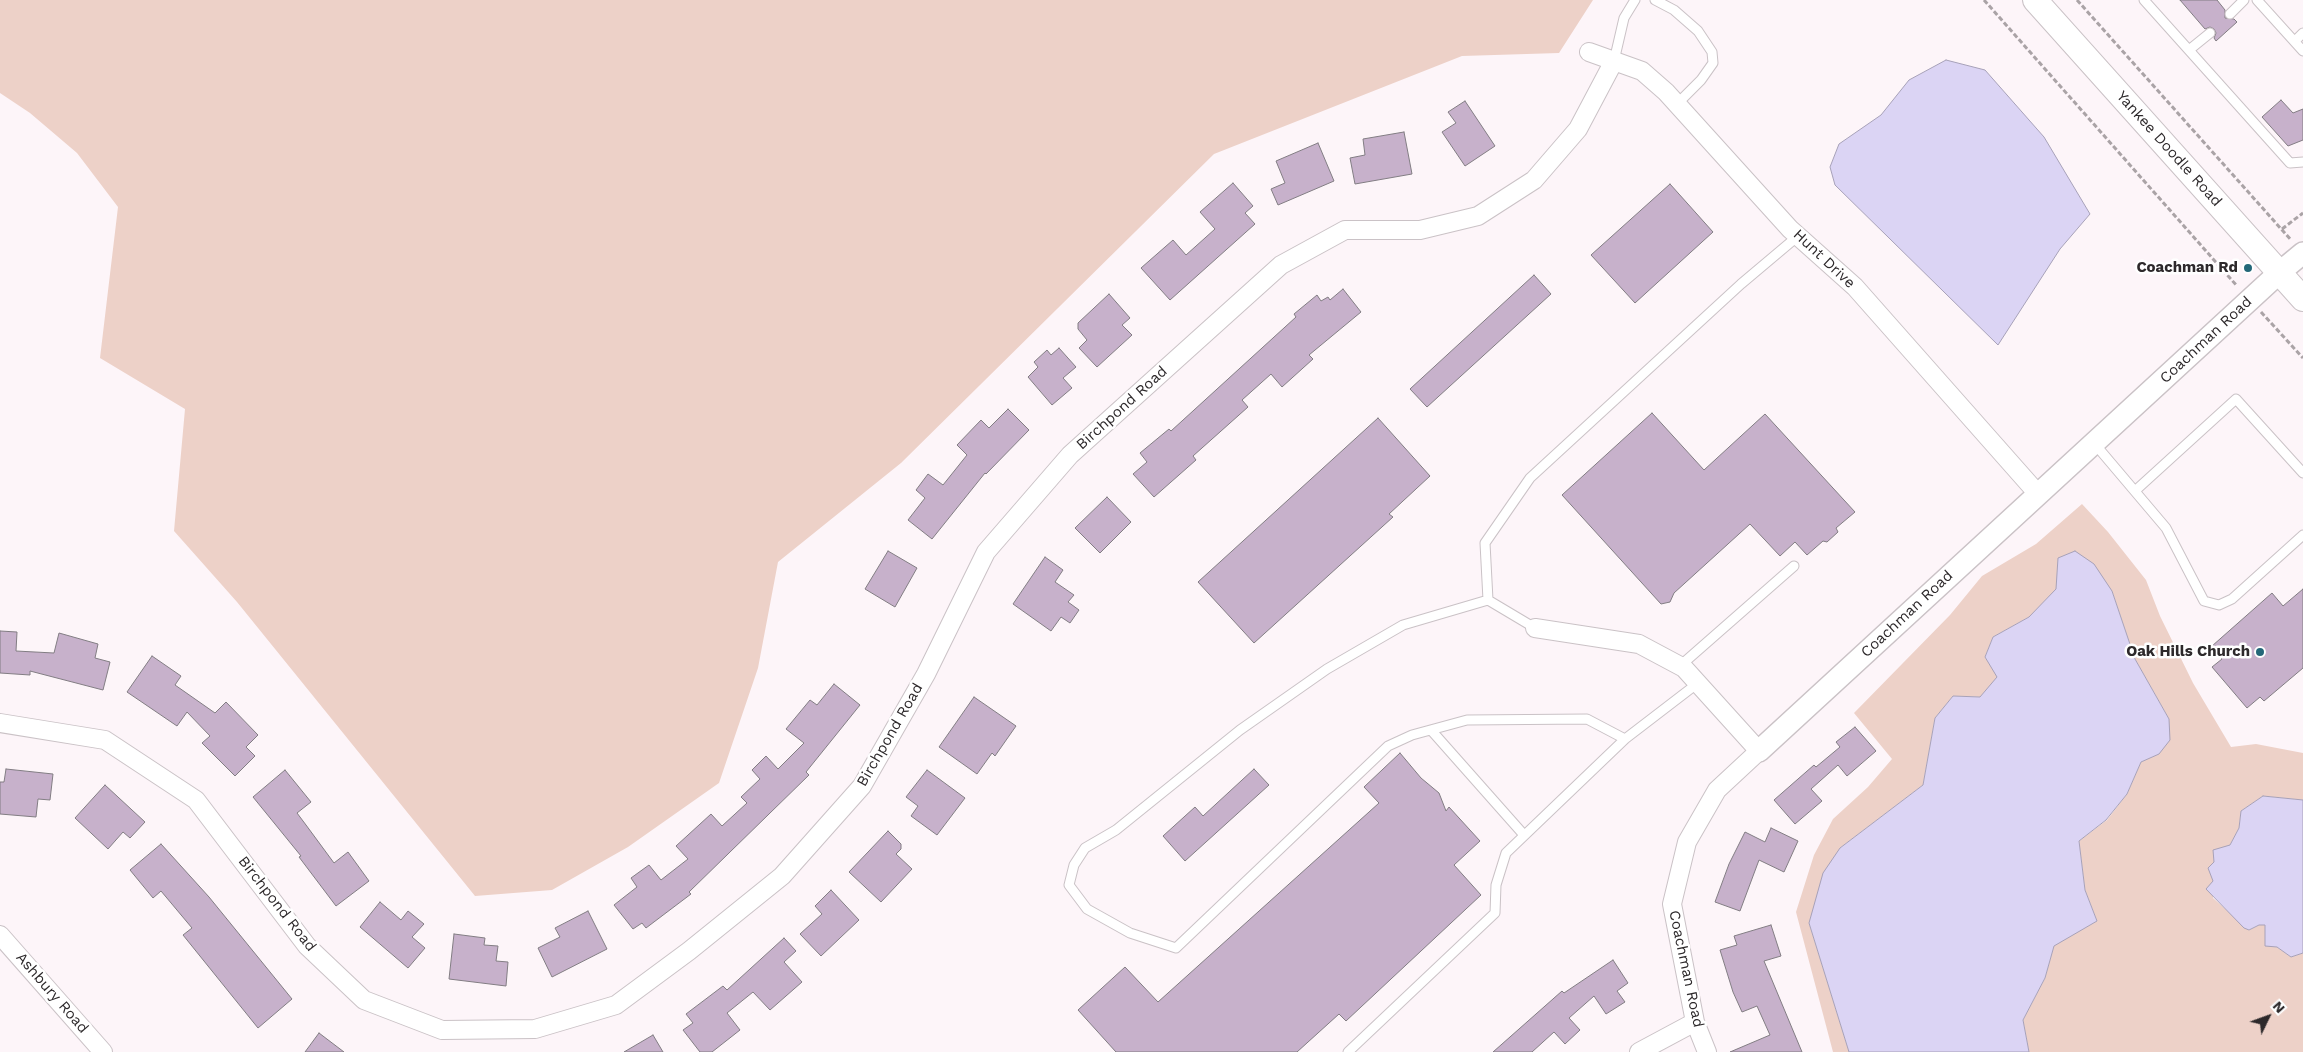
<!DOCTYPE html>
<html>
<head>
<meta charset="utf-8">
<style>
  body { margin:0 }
  #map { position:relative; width:2303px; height:1052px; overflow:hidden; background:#fdf5f9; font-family:"Work Sans",sans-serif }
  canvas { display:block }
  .north { position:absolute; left:2243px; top:992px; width:50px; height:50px; -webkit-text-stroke:4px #fff; paint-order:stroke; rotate:48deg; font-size:14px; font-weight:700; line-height:20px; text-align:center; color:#2d292b }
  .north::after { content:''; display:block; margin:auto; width:18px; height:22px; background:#2d292b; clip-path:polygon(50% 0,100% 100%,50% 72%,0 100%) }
</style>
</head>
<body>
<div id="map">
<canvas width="2303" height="1052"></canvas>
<div class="north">N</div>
</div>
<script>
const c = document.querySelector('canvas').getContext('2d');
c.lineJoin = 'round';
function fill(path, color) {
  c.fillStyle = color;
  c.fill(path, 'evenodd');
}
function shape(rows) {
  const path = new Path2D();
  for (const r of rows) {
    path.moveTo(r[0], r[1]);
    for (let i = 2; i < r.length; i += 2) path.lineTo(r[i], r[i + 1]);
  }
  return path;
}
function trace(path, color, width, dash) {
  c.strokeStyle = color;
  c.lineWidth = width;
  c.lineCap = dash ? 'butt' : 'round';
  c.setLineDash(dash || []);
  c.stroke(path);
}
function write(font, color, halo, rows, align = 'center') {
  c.font = font + ' "Work Sans",sans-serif';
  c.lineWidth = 5;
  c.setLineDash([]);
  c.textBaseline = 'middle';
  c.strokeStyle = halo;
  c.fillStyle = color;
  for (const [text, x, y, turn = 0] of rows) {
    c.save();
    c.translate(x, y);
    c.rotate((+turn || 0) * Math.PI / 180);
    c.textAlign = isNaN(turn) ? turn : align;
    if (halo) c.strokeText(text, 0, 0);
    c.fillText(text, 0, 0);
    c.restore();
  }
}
fill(shape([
  [0,0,1593,0,1559,53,1462,56,1214,154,901,463,778,562,758,668,719,783,628,847,552,890,475,896,237,602,174,531,185,409,100,358,118,207,77,153,30,113,0,93],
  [2082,504,2108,532,2146,580,2160,616,2193,683,2231,747,2256,744,2303,753,2303,800,2263,796,2241,811,2239,828,2230,845,2214,862,2213,898,2249,930,2259,925,2266,925,2265,945,2277,947,2291,957,2303,953,2303,1052,2029,1052,2023,1020,2045,978,2054,945,2097,921,2085,890,2079,841,2107,820,2127,794,2141,762,2159,753,2169,719,2135,659,2112,591,2058,558,2057,589,2029,617,1993,637,1985,657,1998,677,1980,697,1953,696,1935,718,1923,785,1840,848,1809,923,1849,1052,1833,1052,1796,912,1814,855,1833,819,1868,787,1892,759,1854,713,1950,615,1982,576,2036,544]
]), '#edd1c8');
const water = shape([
  [1946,60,1985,70,2044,137,2090,214,2060,249,1998,345,1835,185,1830,167,1839,144,1881,115,1909,80,1946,60],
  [2075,551,2094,564,2112,591,2135,659,2169,719,2170,740,2159,754,2141,762,2127,794,2106,820,2079,841,2085,890,2097,921,2054,946,2045,978,2023,1020,2029,1052,1849,1052,1809,923,1823,873,1840,848,1923,785,1935,718,1953,696,1980,697,1997,677,1985,657,1993,637,2029,617,2056,589,2058,558,2075,551],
  [2263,796,2303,800,2303,953,2291,957,2277,947,2265,946,2265,925,2259,925,2249,930,2244,928,2206,889,2213,881,2208,868,2214,862,2213,850,2230,845,2239,828,2241,811,2263,796]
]);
fill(water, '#dbd4f4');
trace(water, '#a7a1b8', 1);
const building = shape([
  [2180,0,2217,0,2225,10,2225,18,2234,19,2237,22,2216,41,2214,38,2216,33,2214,29,2210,27,2205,29,2180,0],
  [2281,100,2293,113,2303,109,2303,140,2288,146,2262,117,2281,100],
  [1465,101,1495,146,1465,166,1442,132,1456,123,1448,112,1465,101],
  [1404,132,1412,174,1355,184,1350,158,1365,155,1363,139,1404,132],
  [1318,143,1334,181,1278,205,1271,189,1285,183,1276,161,1318,143],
  [1233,183,1253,206,1245,213,1255,224,1170,300,1141,268,1173,240,1186,255,1215,229,1200,212,1233,183],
  [1670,184,1713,232,1635,303,1591,255,1670,184],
  [1534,275,1551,294,1427,407,1410,389,1534,275],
  [1343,289,1361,312,1309,355,1313,359,1282,387,1271,374,1242,400,1248,407,1193,456,1196,460,1154,497,1133,474,1147,462,1140,453,1169,429,1171,431,1296,317,1294,314,1317,295,1321,301,1328,297,1330,300,1343,289],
  [1109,294,1130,318,1122,325,1132,335,1097,367,1079,348,1087,340,1078,329,1078,323,1109,294],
  [1059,348,1076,367,1063,378,1072,388,1052,405,1028,377,1038,367,1034,362,1047,350,1051,355,1059,348],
  [1008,409,1029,430,986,474,985,473,932,539,908,520,925,498,916,490,928,474,943,485,967,455,957,445,981,420,989,428,1008,409],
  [1652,413,1704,470,1765,414,1855,512,1836,528,1838,532,1827,542,1823,541,1807,555,1795,542,1780,556,1750,524,1674,593,1670,602,1661,604,1562,495,1652,413],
  [1378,418,1430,476,1389,514,1393,517,1254,643,1198,582,1378,418],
  [1107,497,1131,522,1100,553,1075,528,1107,497],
  [888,551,917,568,895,607,865,589,888,551],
  [1045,557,1063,570,1055,582,1074,595,1068,602,1079,610,1070,623,1061,617,1051,631,1013,604,1045,557],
  [2303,589,2303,668,2264,701,2260,697,2247,708,2212,667,2222,659,2212,646,2272,593,2283,606,2303,589],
  [0,631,17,632,16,651,54,653,59,633,98,644,95,658,110,662,103,690,30,671,30,675,0,673,0,631],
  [152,656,181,676,175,685,215,713,226,702,258,735,246,747,255,756,235,776,202,743,210,736,187,712,177,726,127,692,152,656],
  [834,684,860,705,806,772,809,775,689,892,691,894,646,928,642,923,633,929,614,905,637,887,631,878,649,865,661,880,688,859,676,846,711,814,722,826,747,803,741,797,760,779,752,770,766,756,778,769,804,743,786,729,810,700,817,705,834,684],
  [974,697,1016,726,995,756,992,753,977,774,939,747,974,697],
  [1855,727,1876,751,1847,776,1838,765,1811,789,1822,801,1795,824,1774,800,1814,765,1816,767,1840,747,1836,742,1855,727],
  [1400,753,1421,778,1439,793,1446,811,1449,807,1480,841,1454,865,1481,895,1346,1021,1339,1014,1297,1052,1116,1052,1078,1010,1125,967,1158,1002,1379,803,1364,787,1400,753],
  [6,769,53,774,50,800,38,799,36,817,0,814,0,782,4,782,6,769],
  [1254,769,1269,785,1185,861,1163,836,1195,807,1203,816,1254,769],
  [285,770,311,802,297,813,306,825,334,863,348,852,369,881,336,906,299,857,301,856,253,797,285,770],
  [927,770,965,798,937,835,911,816,918,806,906,797,927,770],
  [105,785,145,822,130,838,123,832,108,849,75,818,105,785],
  [1771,828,1798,841,1784,872,1759,860,1740,911,1715,902,1729,864,1745,832,1765,842,1771,828],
  [888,831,901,844,901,849,896,854,912,869,881,902,849,872,888,831],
  [161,844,209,897,292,999,258,1028,183,935,192,928,161,891,153,898,130,870,161,844],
  [831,890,859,920,821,956,800,934,822,914,815,906,831,890],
  [380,902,401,920,408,911,424,924,412,937,425,948,408,968,360,927,380,902],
  [588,911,607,949,552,977,538,948,560,937,555,928,588,911],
  [1771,925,1781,956,1764,961,1802,1052,1730,1052,1770,1035,1757,1006,1742,1012,1733,992,1720,950,1737,945,1734,936,1771,925],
  [454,934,485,938,484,945,498,946,496,961,508,962,506,986,449,979,454,934],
  [784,938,796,951,784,962,802,982,770,1010,753,992,727,1013,740,1030,712,1052,700,1052,683,1030,693,1023,686,1014,723,986,727,990,784,938],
  [1613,960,1628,983,1617,991,1625,1002,1606,1014,1594,996,1569,1018,1580,1030,1565,1044,1554,1032,1532,1052,1493,1052,1562,991,1564,993,1613,960],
  [319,1033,344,1052,305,1052,319,1033],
  [653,1035,663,1052,624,1052,653,1035]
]);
fill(building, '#c7b1cb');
trace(building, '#827d83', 1);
const service = shape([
  [1655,0,1674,10,1698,31,1712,52,1713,63,1701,80,1677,104],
  [2144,0,2290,163,2303,162],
  [2257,0,2303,51],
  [2230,14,2244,0],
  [2295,41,2303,33],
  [2189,50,2210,33],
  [1614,61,1624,18,1635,0],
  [2094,443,2166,528,2204,601,2219,605,2232,599,2303,535],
  [2136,490,2236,399,2303,473],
  [1488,600,1485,543,1530,478,1741,284,1798,236],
  [1535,628,1488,600,1403,625,1327,669,1240,730,1116,830,1085,848,1074,865,1069,885,1087,909,1130,933,1176,948,1388,746,1412,735,1467,720,1587,719,1625,739],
  [1680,666,1794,566],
  [1431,730,1524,835],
  [1348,1052,1495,913,1496,885,1506,853,1625,739,1698,683]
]);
const minor = shape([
  [1589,52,1642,71,1666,92,1790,229,1855,287,2038,494],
  [1535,628,1639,644,1684,668,1759,751,1717,790,1687,842,1672,904,1695,1022,1707,1052],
  [0,723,105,740,196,800,307,946,364,1000,442,1030,535,1029,616,1005,689,951,782,876,862,786,926,674,986,552,1070,455,1281,265,1345,230,1420,230,1478,216,1534,180,1578,129,1614,61],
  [0,935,103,1052],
  [1639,1052,1695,1022]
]);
const tertiary = shape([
  [1759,751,2280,272,2303,253]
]);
const secondary = shape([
  [2035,0,2303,299]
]);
trace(service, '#cac2c6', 11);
trace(minor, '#cac2c6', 20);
trace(tertiary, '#cac2c6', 24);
trace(secondary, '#cac2c6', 26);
trace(shape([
  [1984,0,2237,286],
  [2077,0,2291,240],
  [2282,229,2303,213],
  [2261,312,2303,358]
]), '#aaa3a6', 3, [5, 2.5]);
trace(service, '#fff', 9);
trace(minor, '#fff', 18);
trace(tertiary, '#fff', 21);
trace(secondary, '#fff', 24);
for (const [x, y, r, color] of [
  [2248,268,5,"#236778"],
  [2260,652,5,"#236778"]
]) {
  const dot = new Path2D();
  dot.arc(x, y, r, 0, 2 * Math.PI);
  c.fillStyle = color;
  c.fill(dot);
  trace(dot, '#fff', 2);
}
write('15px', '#2d292b', '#fff', [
  ["Yankee Doodle Road",2169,149,48],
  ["Hunt Drive",1824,259,43],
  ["Coachman Road",2206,340,-43],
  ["Birchpond Road",1122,408,-42],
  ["Coachman Road",1907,614,-43],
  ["Birchpond Road",890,735,-60],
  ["Birchpond Road",277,904,52],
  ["Coachman Road",1686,969,78],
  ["Ashbury Road",52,993,49]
]);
write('bold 15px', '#2d292b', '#fff', [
  ["Coachman Rd",2238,268],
  ["Oak Hills Church",2250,652]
], 'right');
</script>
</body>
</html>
